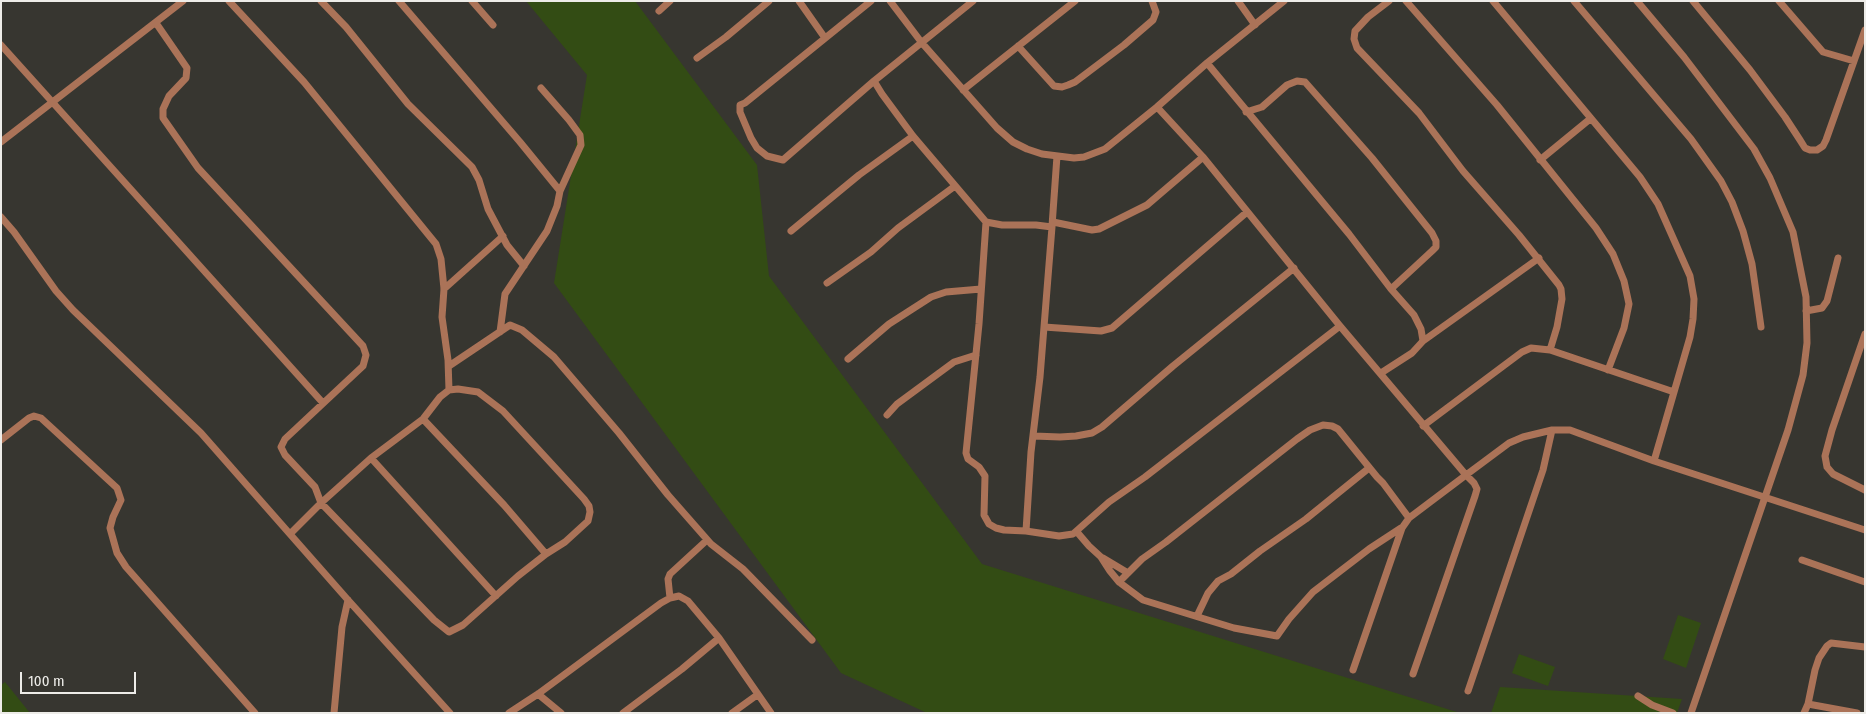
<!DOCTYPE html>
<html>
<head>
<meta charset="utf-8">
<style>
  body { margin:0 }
  #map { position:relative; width:1866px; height:714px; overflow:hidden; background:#373630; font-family:"Fira Sans Condensed",sans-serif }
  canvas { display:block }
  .frame { position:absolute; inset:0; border:2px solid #edece8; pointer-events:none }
  .scale { position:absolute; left:20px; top:672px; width:116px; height:22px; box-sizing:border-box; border:2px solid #edece8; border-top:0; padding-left:6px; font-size:15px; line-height:18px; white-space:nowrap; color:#edece8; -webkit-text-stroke:4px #373630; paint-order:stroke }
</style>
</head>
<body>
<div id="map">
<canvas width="1866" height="714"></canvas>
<div class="frame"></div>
<div class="scale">100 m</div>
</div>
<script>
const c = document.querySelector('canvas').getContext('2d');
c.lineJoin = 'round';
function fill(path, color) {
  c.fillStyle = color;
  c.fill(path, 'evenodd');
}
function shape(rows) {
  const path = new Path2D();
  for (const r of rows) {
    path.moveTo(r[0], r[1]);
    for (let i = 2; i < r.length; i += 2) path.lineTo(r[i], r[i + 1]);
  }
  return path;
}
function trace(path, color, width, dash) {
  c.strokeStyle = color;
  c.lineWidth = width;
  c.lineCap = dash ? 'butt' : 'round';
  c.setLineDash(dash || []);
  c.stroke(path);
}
fill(shape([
  [526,1,635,1,757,165,769,276,982,564,1460,713,927,713,841,673,554,283,587,75],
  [1678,615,1701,623,1686,668,1663,659],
  [1519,654,1555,667,1548,686,1512,673],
  [5,682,30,713,1,713,1,685],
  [1500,687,1682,699,1677,713,1491,713]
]), '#334c14');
trace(shape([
  [229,1,304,82,436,244,441,259,444,289,442,317,448,360,449,390],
  [321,1,346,27,408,104,472,167,479,180,488,209,507,245,524,266],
  [399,1,520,142,560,191],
  [472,1,493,25],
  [799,1,825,38],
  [871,1,745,103,740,105,740,112,751,138,757,148,767,156,783,160,874,81,973,1],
  [890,1,922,43,997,128,1013,142,1027,149,1042,154,1074,158,1084,157,1105,149,1157,107,1207,63,1284,1],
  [1238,1,1255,25],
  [1389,1,1368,17,1355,31,1354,39,1357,48,1419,113,1463,171,1519,235,1559,285,1561,289,1562,299,1557,327,1550,350],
  [1406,1,1497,105,1596,228,1613,254,1624,281,1629,304,1624,328,1608,370],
  [1493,1,1640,177,1658,204,1690,276,1694,299,1693,319,1690,337,1654,461],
  [1574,1,1691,139,1721,181,1732,202,1743,231,1752,264,1761,327],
  [1637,1,1684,57,1754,149,1770,178,1793,232,1806,297,1807,343,1803,375,1788,430,1691,713],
  [1693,1,1750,70,1785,117,1800,140,1805,148,1810,150,1817,150,1823,146,1826,140,1865,30],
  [1779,1,1823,52,1854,61],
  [659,11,670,1],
  [156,23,187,68,186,78,169,96,163,109,163,118,198,168,363,346,366,355,363,366,285,439,281,447,285,455,315,487,321,503,434,620,449,632,463,625,518,576,546,554,565,542,588,521,590,512,589,506,584,499,503,411,478,392,458,389,449,390,440,397,423,419,371,458,321,503,290,534],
  [1,45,323,403],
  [1018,46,1054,86,1062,87,1068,85,1075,82,1124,45,1153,20,1156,12,1152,1],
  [697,58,726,37,769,1],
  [1207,63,1349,234,1391,289],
  [874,81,882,94,913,136,986,222,979,324,966,453,968,459,979,467,985,476,984,515,989,524,996,528,1004,530,1026,531,1059,536,1073,534,1109,502,1145,477,1340,326],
  [963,90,1075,1],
  [1157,107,1203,157,1340,326,1466,475,1509,443,1523,437,1552,430,1570,430,1654,461,1865,530],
  [1246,112,1262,107,1287,85,1297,81,1305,82,1372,158,1432,233,1436,241,1436,247,1432,251,1391,289,1414,315,1421,329,1423,341,1412,353,1381,373],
  [1,142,183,1],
  [1540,160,1590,119],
  [1,217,14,232,56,291,73,310,201,433,348,600,450,713],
  [986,222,1002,225,1036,225,1052,227,1040,377,1031,452,1026,531],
  [1053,222,1092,230,1099,229,1147,205,1203,157],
  [1052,226,1057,156],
  [791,231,859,175,913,136],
  [827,283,871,252,898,228,955,186],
  [444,289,503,236],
  [1806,311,1822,308,1827,301,1838,258],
  [1044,327,1101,331,1112,328,1247,212],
  [500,332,505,294,547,231,557,206,560,191,581,145,580,135,569,120,541,88],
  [1865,334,1832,430,1825,456,1827,467,1833,474,1865,490],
  [1423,341,1539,258],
  [848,359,889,324,931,297,946,292,981,289],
  [449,366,510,325,522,330,554,357,619,433,668,495,711,544,743,569,812,640],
  [887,415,897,404,954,362,976,355],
  [423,419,504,505,546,554],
  [1423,426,1522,352,1531,348,1550,350,1674,392],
  [1034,436,1060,437,1076,436,1092,433,1102,427,1173,366,1294,268],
  [1,440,29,418,34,416,41,418,117,488,121,500,113,517,110,528,117,553,126,567,255,713],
  [371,458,496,596],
  [1077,532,1089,546,1101,557,1110,571,1119,582,1143,600,1234,628,1277,636,1289,619,1313,592,1369,549,1401,528],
  [1103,558,1128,573],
  [1802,560,1865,582],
  [1119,582,1142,559,1166,542,1297,439,1310,430,1323,425,1332,426,1338,429,1377,477,1383,483,1409,518],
  [670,598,668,579,670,574,707,540],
  [1197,616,1208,593,1218,581,1231,574,1260,551,1306,519,1369,468],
  [1353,670,1402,528,1409,518,1466,475,1474,483,1477,489,1475,496,1413,674],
  [1468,691,1543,470,1552,430],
  [538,694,561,713],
  [1638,696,1652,705,1673,713],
  [1808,704,1857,713],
  [334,713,342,627,348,600],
  [509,713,538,694,661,603,670,598,679,596,688,601,719,638,771,713],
  [623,713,682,669,719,638],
  [732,713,757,695],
  [1804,713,1808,704,1815,670,1819,658,1827,646,1831,643,1865,647]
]), '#ab7358', 7);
</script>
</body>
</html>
